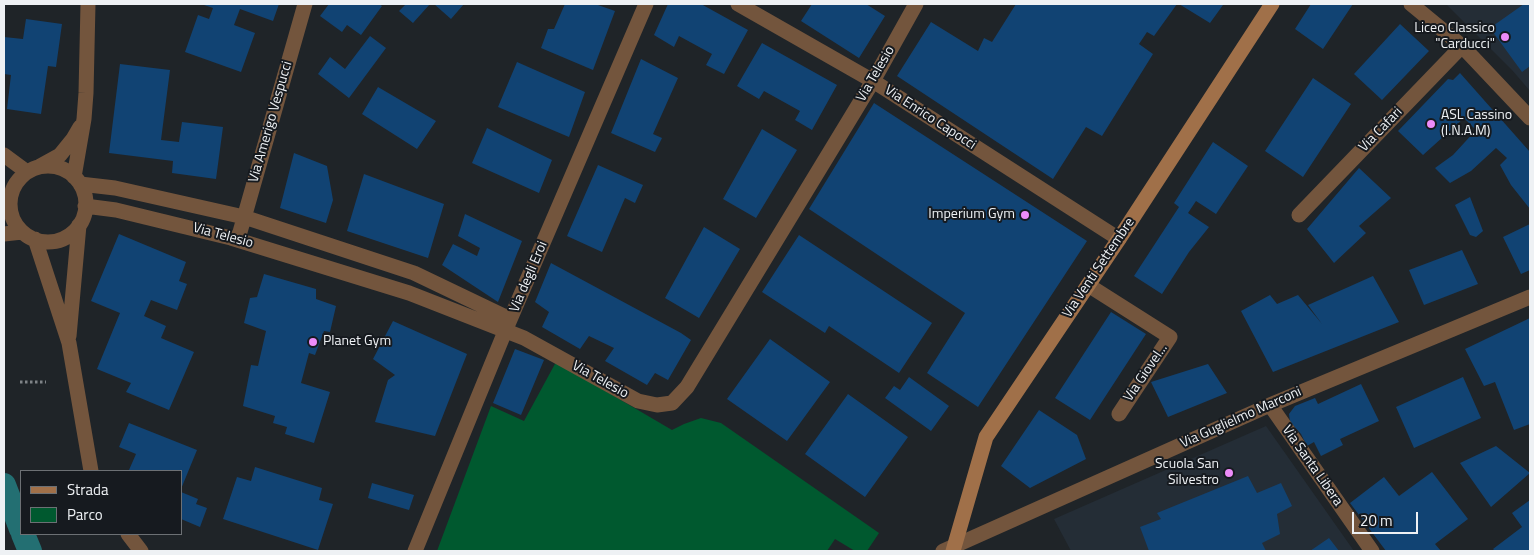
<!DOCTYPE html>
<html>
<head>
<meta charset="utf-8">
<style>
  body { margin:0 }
  #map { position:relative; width:1534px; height:555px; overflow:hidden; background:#1f2428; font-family:"Titillium Web",sans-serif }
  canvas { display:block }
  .frame { position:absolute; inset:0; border:5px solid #eef1f4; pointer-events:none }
  .legend { position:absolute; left:20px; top:470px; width:162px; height:65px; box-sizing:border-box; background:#161a1f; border:1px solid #6c7074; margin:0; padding:6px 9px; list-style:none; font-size:15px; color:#eef1f4 }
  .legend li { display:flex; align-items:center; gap:10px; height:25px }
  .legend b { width:25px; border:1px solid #6c7074 }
  .scale { position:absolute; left:1352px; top:512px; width:66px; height:22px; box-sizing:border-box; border:2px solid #eef1f4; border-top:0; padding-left:6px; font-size:15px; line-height:18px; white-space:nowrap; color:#eef1f4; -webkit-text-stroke:4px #161a1f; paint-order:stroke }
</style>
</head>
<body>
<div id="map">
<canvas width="1534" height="555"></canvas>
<div class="frame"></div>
<ul class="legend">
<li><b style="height:6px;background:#a07049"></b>Strada</li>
<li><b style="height:14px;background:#00592f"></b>Parco</li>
</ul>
<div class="scale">20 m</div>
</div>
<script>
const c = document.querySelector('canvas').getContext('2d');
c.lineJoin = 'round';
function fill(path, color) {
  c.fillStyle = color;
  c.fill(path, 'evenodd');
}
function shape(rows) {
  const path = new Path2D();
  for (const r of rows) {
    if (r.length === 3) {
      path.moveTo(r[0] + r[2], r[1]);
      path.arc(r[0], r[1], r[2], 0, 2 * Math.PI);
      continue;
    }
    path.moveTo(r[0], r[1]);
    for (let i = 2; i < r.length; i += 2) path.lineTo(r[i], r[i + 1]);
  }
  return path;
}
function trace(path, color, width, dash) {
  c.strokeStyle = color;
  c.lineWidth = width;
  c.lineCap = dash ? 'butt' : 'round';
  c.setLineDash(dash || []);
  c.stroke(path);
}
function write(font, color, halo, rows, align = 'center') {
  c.font = font + ' "Titillium Web",sans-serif';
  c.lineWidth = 4;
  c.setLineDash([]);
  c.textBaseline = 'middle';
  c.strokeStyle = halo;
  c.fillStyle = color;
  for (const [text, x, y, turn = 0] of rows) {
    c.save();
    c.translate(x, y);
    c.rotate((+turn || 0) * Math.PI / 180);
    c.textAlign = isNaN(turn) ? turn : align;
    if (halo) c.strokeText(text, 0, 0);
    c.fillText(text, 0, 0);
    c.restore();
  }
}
fill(shape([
  [1446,4,1530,4,1530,91,1512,70],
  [1266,426,1354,551,1071,551,1054,519]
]), '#242d36');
fill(shape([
  [556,362,672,430,684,424,701,418,721,423,879,533,867,551,855,551,835,539,827,551,437,551,491,406,524,421]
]), '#00592f');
trace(shape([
  [4,485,21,529],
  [23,534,30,551]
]), '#236f72', 24);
fill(shape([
  [201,4,279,4,273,21,240,9,234,25,255,33,241,72,185,52,198,15,209,19,213,8],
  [329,4,379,4,382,6,361,35,347,25,342,32,320,16],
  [406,4,430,4,413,23,399,11],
  [434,4,464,4,451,19],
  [565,4,595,4,615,11,593,70,541,48,548,29,554,29],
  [668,4,701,4,748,30,724,74,706,65,712,54,679,36,674,47,654,35],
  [812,4,866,4,885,16,859,58,801,21],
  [1016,4,1177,4,1154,36,1147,32,1139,44,1153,54,1102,136,1086,127,1053,179,897,76,931,22,978,51,984,38,992,42],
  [1179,4,1221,4,1223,5,1210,23],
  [1311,4,1353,4,1323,49,1295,29],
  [1524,4,1530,4,1530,66,1522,72,1490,28],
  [26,19,62,24,56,67,48,66,41,114,7,109,11,75,4,74,4,37,23,39],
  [1400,24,1429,51,1382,100,1354,74],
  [370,36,386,48,349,98,318,74,330,57,345,69],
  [762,43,837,85,812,130,795,120,800,111,764,91,759,99,737,86],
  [641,59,678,78,653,134,662,138,655,152,611,133],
  [517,62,585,92,569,137,498,107],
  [120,64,170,70,161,140,179,142,182,122,223,127,216,179,172,173,173,161,109,153],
  [1460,73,1530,152,1530,209,1511,185,1500,165,1507,158,1496,148,1471,171,1450,183,1435,168,1453,155,1476,130,1464,118,1423,155,1398,131,1448,79,1453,80],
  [1313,78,1351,104,1303,177,1265,151],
  [378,87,436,121,417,149,362,114],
  [874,103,1087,241,978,407,927,373,965,313,809,209],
  [487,128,552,160,539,193,472,163],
  [762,129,797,150,756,218,723,199],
  [1213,142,1248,166,1216,214,1196,201,1188,213,1209,227,1189,252,1162,294,1134,276,1179,207,1174,203],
  [294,153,327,166,333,200,326,223,280,208],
  [598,165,643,185,635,203,625,198,602,252,567,236],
  [1359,168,1391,198,1359,226,1366,233,1334,263,1307,229],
  [364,174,444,204,428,258,347,231],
  [1470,197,1483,231,1476,237,1470,235,1455,205],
  [465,214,522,241,498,302,442,265,453,244,477,256,480,248,458,236],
  [1530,224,1530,270,1521,274,1503,237],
  [704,227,740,249,699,318,665,298],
  [119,234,186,262,179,281,187,284,177,310,151,300,144,316,166,326,161,338,194,352,169,410,126,392,131,383,97,369,120,313,91,301],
  [799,235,932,323,899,373,829,326,825,333,762,292],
  [1462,250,1478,284,1424,305,1409,270],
  [551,263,681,333,691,340,668,380,655,373,647,385,605,361,614,348,589,336,580,349,542,327,549,312,535,302],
  [264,274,316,289,316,299,336,306,330,332,324,331,315,355,309,353,301,383,330,392,314,443,285,434,287,427,273,423,275,416,243,406,251,365,258,366,266,331,244,323,250,298,257,297],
  [1373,276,1399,322,1273,372,1241,311,1270,295,1277,304,1298,295,1322,324,1308,305],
  [1111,312,1146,334,1090,420,1055,398],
  [1530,318,1530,424,1514,430,1495,382,1484,386,1465,349],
  [393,321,467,354,435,436,375,422,388,380,395,375,373,359],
  [770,339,830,382,787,441,727,399],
  [515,349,544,360,521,415,493,403],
  [1208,364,1227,393,1168,417,1151,382],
  [909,377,949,406,931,431,885,398,894,386,900,390],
  [1463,377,1481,418,1414,448,1396,407],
  [1361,384,1379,421,1340,439,1343,445,1321,456,1314,442,1307,446,1301,434,1290,422,1289,414,1295,406,1315,398,1318,404],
  [848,394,908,437,865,497,805,454],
  [1039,410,1077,435,1086,459,1030,488,1001,466],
  [129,423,197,450,181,489,181,471,133,471,129,470,136,454,119,447],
  [1496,446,1530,473,1491,507,1460,463],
  [255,467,322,488,319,500,333,504,318,550,223,519,237,477,251,481],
  [1432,472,1468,519,1435,544,1441,551,1386,551,1350,503,1384,477,1399,496],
  [1248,476,1257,493,1281,483,1292,506,1277,514,1280,534,1262,543,1266,551,1149,551,1140,527,1161,519,1157,513],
  [372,483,414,495,409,510,368,498],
  [181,492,198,499,196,504,207,508,200,527,181,519],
  [1530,500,1530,551,1495,551,1493,549,1522,527,1512,513],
  [1329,538,1339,551,1310,551]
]), '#114373');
trace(shape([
  [20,382,46,382]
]), '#7f8387', 3, [2.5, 2.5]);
trace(shape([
  [738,4,873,81,1119,239],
  [1411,4,1462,46,1530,118],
  [4,155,27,172],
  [40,166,60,155,73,139,80,127],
  [48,204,38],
  [74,177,84,119,86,93,88,4],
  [80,184,115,188,244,217,414,273,510,319],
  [85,206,116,210,231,238,409,293,524,338,638,401,657,405,672,403,687,387,873,81,916,4],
  [1299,215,1462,46],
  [4,234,22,232],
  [35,239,69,343,91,471],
  [238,239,305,4],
  [1088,285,1170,337,1119,414],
  [69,336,79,225],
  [1270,405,1372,551],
  [128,534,141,551],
  [415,551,506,329,646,4],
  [943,551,1270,405,1530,297]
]), '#73553d', 15);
trace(shape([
  [953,551,986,437,1119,239,1272,4]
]), '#a07049', 15);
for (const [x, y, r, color] of [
  [1505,37,5,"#ed8cf9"],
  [1431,124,5,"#ed8cf9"],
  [1025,215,5,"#ed8cf9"],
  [313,342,5,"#ed8cf9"],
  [1229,473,5,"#ed8cf9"]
]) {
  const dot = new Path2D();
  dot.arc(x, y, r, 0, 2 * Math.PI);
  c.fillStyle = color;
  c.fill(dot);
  trace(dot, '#161a1f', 2);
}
write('14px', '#eef1f4', '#161a1f', [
  ["Liceo Classico",1495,29],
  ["\"Carducci\"",1495,45],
  ["ASL Cassino",1441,116,"left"],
  ["(I.N.A.M)",1441,132,"left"],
  ["Imperium Gym",1015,215],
  ["Planet Gym",323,342,"left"],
  ["Scuola San",1219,465],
  ["Silvestro",1219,481]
], 'right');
write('14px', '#eef1f4', '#161a1f', [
  ["Via Telesio",876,74,-60],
  ["Via Enrico Capocci",930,118,33],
  ["Via Amerigo Vespucci",271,122,-74],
  ["Via Cafari",1381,130,-46],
  ["Via Telesio",223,236,15],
  ["Via Venti Settembre",1099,268,-56],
  ["Via degli Eroi",529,277,-67],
  ["Via Giovel...",1146,373,-56],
  ["Via Telesio",600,380,29],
  ["Via Guglielmo Marconi",1241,418,-24],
  ["Via Santa Libera",1312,466,55]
]);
</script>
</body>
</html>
